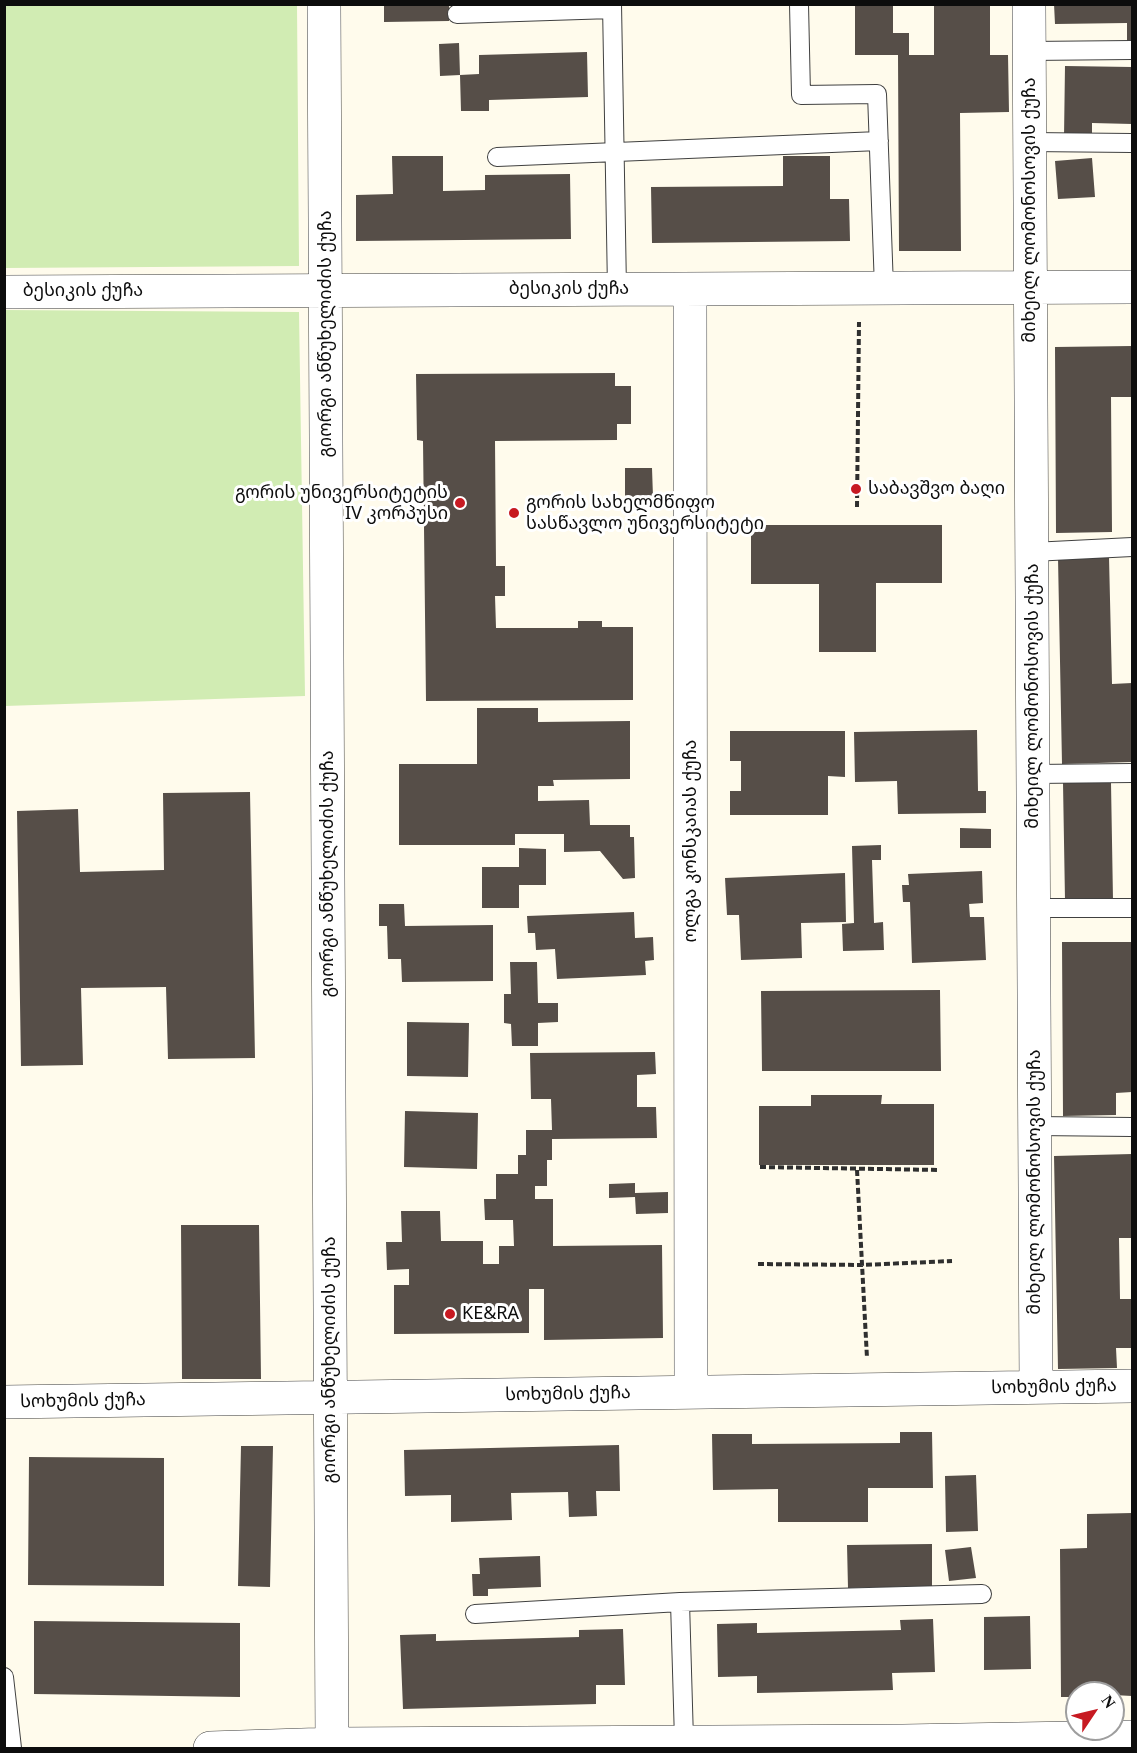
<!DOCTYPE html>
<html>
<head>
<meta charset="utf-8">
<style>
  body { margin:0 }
  #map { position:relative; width:1137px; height:1753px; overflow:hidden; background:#fffbec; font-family:Georgia,serif }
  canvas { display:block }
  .frame { position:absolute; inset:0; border:6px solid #0d0d0d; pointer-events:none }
  .north { position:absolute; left:1065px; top:1681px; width:60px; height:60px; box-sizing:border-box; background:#fff; border:2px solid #9e9e9e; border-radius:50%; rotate:55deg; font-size:16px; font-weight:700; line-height:24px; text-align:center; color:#0d0d0d }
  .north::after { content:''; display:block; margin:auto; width:21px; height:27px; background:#c71a22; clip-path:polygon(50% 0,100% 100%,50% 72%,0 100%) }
</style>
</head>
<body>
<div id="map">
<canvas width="1137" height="1753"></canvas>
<div class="frame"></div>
<div class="north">N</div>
</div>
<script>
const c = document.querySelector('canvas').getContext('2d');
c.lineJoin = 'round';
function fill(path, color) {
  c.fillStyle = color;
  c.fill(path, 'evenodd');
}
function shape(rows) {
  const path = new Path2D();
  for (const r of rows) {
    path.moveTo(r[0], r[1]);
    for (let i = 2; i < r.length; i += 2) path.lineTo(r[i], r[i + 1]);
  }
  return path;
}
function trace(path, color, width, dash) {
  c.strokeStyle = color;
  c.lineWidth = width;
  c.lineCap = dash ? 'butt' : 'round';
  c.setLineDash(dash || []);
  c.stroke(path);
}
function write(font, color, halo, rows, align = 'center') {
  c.font = font + ' Georgia,"Noto Sans Georgian",serif';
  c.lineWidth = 6;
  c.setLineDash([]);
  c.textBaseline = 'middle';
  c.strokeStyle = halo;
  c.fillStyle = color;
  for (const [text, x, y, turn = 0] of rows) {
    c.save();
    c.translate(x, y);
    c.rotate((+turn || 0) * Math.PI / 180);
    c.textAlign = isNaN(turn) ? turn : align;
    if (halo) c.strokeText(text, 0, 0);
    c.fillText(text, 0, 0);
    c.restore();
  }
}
fill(shape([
  [4,5,297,5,299,266,5,268],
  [4,310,299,312,305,696,5,706]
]), '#d1ecb3');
fill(shape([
  [384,4,449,4,449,21,384,22],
  [893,4,893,33,909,33,909,55,934,55,934,4,990,4,990,55,1008,55,1009,112,960,113,961,251,899,251,898,55,855,55,855,5],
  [1054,4,1132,4,1132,43,1127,43,1127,23,1055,24],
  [459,43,460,75,440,76,439,44],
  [587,52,588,97,489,100,489,111,461,111,460,75,479,74,479,55],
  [1065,66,1132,67,1132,124,1092,123,1092,138,1064,137],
  [392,156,443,156,443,191,485,190,485,175,570,174,571,239,356,241,356,195,393,194],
  [783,156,830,156,830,199,849,199,850,241,652,243,651,187,783,186],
  [1092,158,1095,197,1058,199,1055,161],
  [1132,346,1132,397,1111,397,1112,532,1056,533,1055,347],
  [615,373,615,386,631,386,631,424,617,424,617,440,495,441,496,566,505,566,505,596,495,596,496,628,578,628,578,621,602,621,602,627,633,627,633,700,426,701,423,441,417,440,416,374],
  [625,468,652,468,653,497,625,497],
  [751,525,942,525,942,583,876,583,876,652,819,652,819,584,751,584],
  [1109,557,1112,684,1132,683,1132,762,1062,764,1058,558],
  [477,708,538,708,538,722,630,721,630,779,553,780,554,786,538,786,538,801,589,800,590,825,630,825,630,837,634,837,635,878,623,879,600,851,564,852,564,834,515,834,515,845,399,845,399,764,477,764],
  [977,730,978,791,986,791,986,813,898,814,897,781,855,782,854,732],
  [730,731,845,731,845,777,828,776,828,815,730,815,730,791,741,791,741,761,730,761],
  [1063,783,1111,783,1113,900,1065,900],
  [250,792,255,1058,168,1059,166,987,81,988,83,1065,21,1066,17,811,78,809,80,872,164,870,163,793],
  [960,828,991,829,991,848,960,848],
  [881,845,881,860,872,860,874,923,883,922,884,950,843,951,842,924,854,923,852,846],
  [519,848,546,849,546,885,519,885,519,908,482,908,482,867,519,867],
  [982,871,983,903,969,904,970,917,984,917,986,960,912,963,910,902,903,902,902,885,909,885,908,874],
  [845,873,846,922,801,923,802,958,741,960,739,915,727,915,725,878],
  [379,904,404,904,405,926,493,925,493,981,402,982,401,959,388,959,387,926,379,926],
  [634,912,635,938,653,937,654,960,645,961,646,975,557,979,555,949,536,950,535,933,528,933,527,916],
  [1062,942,1132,942,1132,1092,1116,1093,1116,1115,1063,1116],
  [510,962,537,962,538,1003,558,1003,558,1022,538,1023,538,1046,512,1046,511,1024,504,1023,504,994,511,994],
  [940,990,941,1071,762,1071,761,991],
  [407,1022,469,1023,468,1077,407,1076],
  [655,1052,656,1074,637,1075,637,1107,656,1107,657,1138,552,1139,552,1160,547,1160,547,1186,535,1186,535,1199,553,1199,553,1246,662,1245,663,1338,544,1340,544,1289,529,1289,529,1333,394,1334,394,1285,409,1285,409,1269,387,1270,386,1242,402,1242,401,1211,440,1211,441,1241,483,1241,483,1264,499,1264,499,1246,514,1246,513,1220,485,1220,484,1199,496,1199,496,1174,518,1174,518,1155,526,1155,526,1130,552,1130,551,1099,531,1099,530,1053],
  [811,1095,882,1095,881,1104,934,1104,934,1165,759,1165,759,1106,811,1106],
  [405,1111,478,1113,477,1169,404,1167],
  [1132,1154,1132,1238,1119,1238,1120,1299,1132,1299,1132,1348,1116,1348,1117,1368,1058,1369,1054,1156],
  [635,1183,635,1193,668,1192,668,1213,636,1214,635,1197,609,1198,609,1184],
  [181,1225,259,1225,261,1379,182,1379],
  [900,1432,932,1432,933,1488,868,1488,868,1522,778,1522,778,1489,713,1490,712,1434,752,1434,752,1444,900,1443],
  [619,1445,620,1491,596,1491,597,1516,569,1517,568,1492,511,1493,512,1520,451,1522,451,1495,405,1496,404,1450],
  [241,1446,273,1446,270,1587,238,1586],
  [29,1457,164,1458,164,1586,28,1585],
  [976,1475,978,1531,946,1532,945,1476],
  [1132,1513,1132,1696,1077,1693,1077,1697,1061,1697,1060,1549,1087,1548,1087,1514],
  [932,1544,932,1586,848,1588,847,1545],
  [971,1547,976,1578,949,1581,945,1550],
  [540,1556,541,1587,488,1589,488,1596,473,1596,472,1574,480,1574,479,1558],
  [1030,1616,1031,1669,984,1670,984,1617],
  [933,1619,935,1672,892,1673,893,1690,757,1693,757,1676,718,1677,717,1624,757,1623,757,1633,901,1630,900,1620],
  [34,1621,240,1623,240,1697,34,1694],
  [623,1629,625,1685,596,1685,596,1704,403,1709,400,1635,436,1634,436,1641,579,1637,579,1630]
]), '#564e48');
const service = shape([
  [612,4,617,289],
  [799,4,801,95,877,94,884,288],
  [457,14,612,9],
  [1029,51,1132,50],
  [1029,142,1132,143],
  [497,157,879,141],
  [1032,552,1132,547],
  [1034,774,1132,773],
  [1033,908,1132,908],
  [1035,1126,1132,1127],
  [680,1602,982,1594],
  [475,1614,680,1602,684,1740],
  [4,1677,12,1748]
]);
const minor = shape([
  [324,4,332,1744],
  [1029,4,1036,1387],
  [690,289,691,1392],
  [4,292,1132,287],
  [4,1402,1132,1386],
  [210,1748,332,1744,903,1741,1132,1737]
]);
trace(service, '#404040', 20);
trace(minor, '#404040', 34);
trace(shape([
  [857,507,859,322],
  [760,1167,939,1170],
  [857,1170,867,1358],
  [758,1264,862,1265,952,1261]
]), '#2f2f2f', 4, [6, 3]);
trace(service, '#fff', 18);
trace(minor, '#fff', 33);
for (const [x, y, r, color] of [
  [856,489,6,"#c71a22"],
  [460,503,6,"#c71a22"],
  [514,513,6,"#c71a22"],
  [450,1314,6,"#c71a22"]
]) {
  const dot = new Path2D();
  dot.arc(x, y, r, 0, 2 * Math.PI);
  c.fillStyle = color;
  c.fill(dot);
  trace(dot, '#fff', 2);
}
write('18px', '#0d0d0d', '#fff', [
  ["მიხეილ ლომონოსოვის ქუჩა",1030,210,-90],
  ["ბესიკის ქუჩა",569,289],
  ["ბესიკის ქუჩა",83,291],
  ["გიორგი ანწუხელიძის ქუჩა",326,334,-90],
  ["მიხეილ ლომონოსოვის ქუჩა",1033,696,-90],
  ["ოლგა კონსკაიას ქუჩა",691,841,-90],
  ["გიორგი ანწუხელიძის ქუჩა",328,874,-90],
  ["მიხეილ ლომონოსოვის ქუჩა",1035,1182,-90],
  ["გიორგი ანწუხელიძის ქუჩა",330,1360,-90],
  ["სოხუმის ქუჩა",1054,1387,-1],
  ["სოხუმის ქუჩა",568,1394,-1],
  ["სოხუმის ქუჩა",83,1401,-1]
]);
write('18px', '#0d0d0d', '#fff', [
  ["საბავშვო ბაღი",868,489],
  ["გორის უნივერსიტეტის",448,493,"right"],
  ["IV კორპუსი",448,514,"right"],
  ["გორის სახელმწიფო",526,503],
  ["სასწავლო უნივერსიტეტი",526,524],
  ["KE&RA",462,1314]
], 'left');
</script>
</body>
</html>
